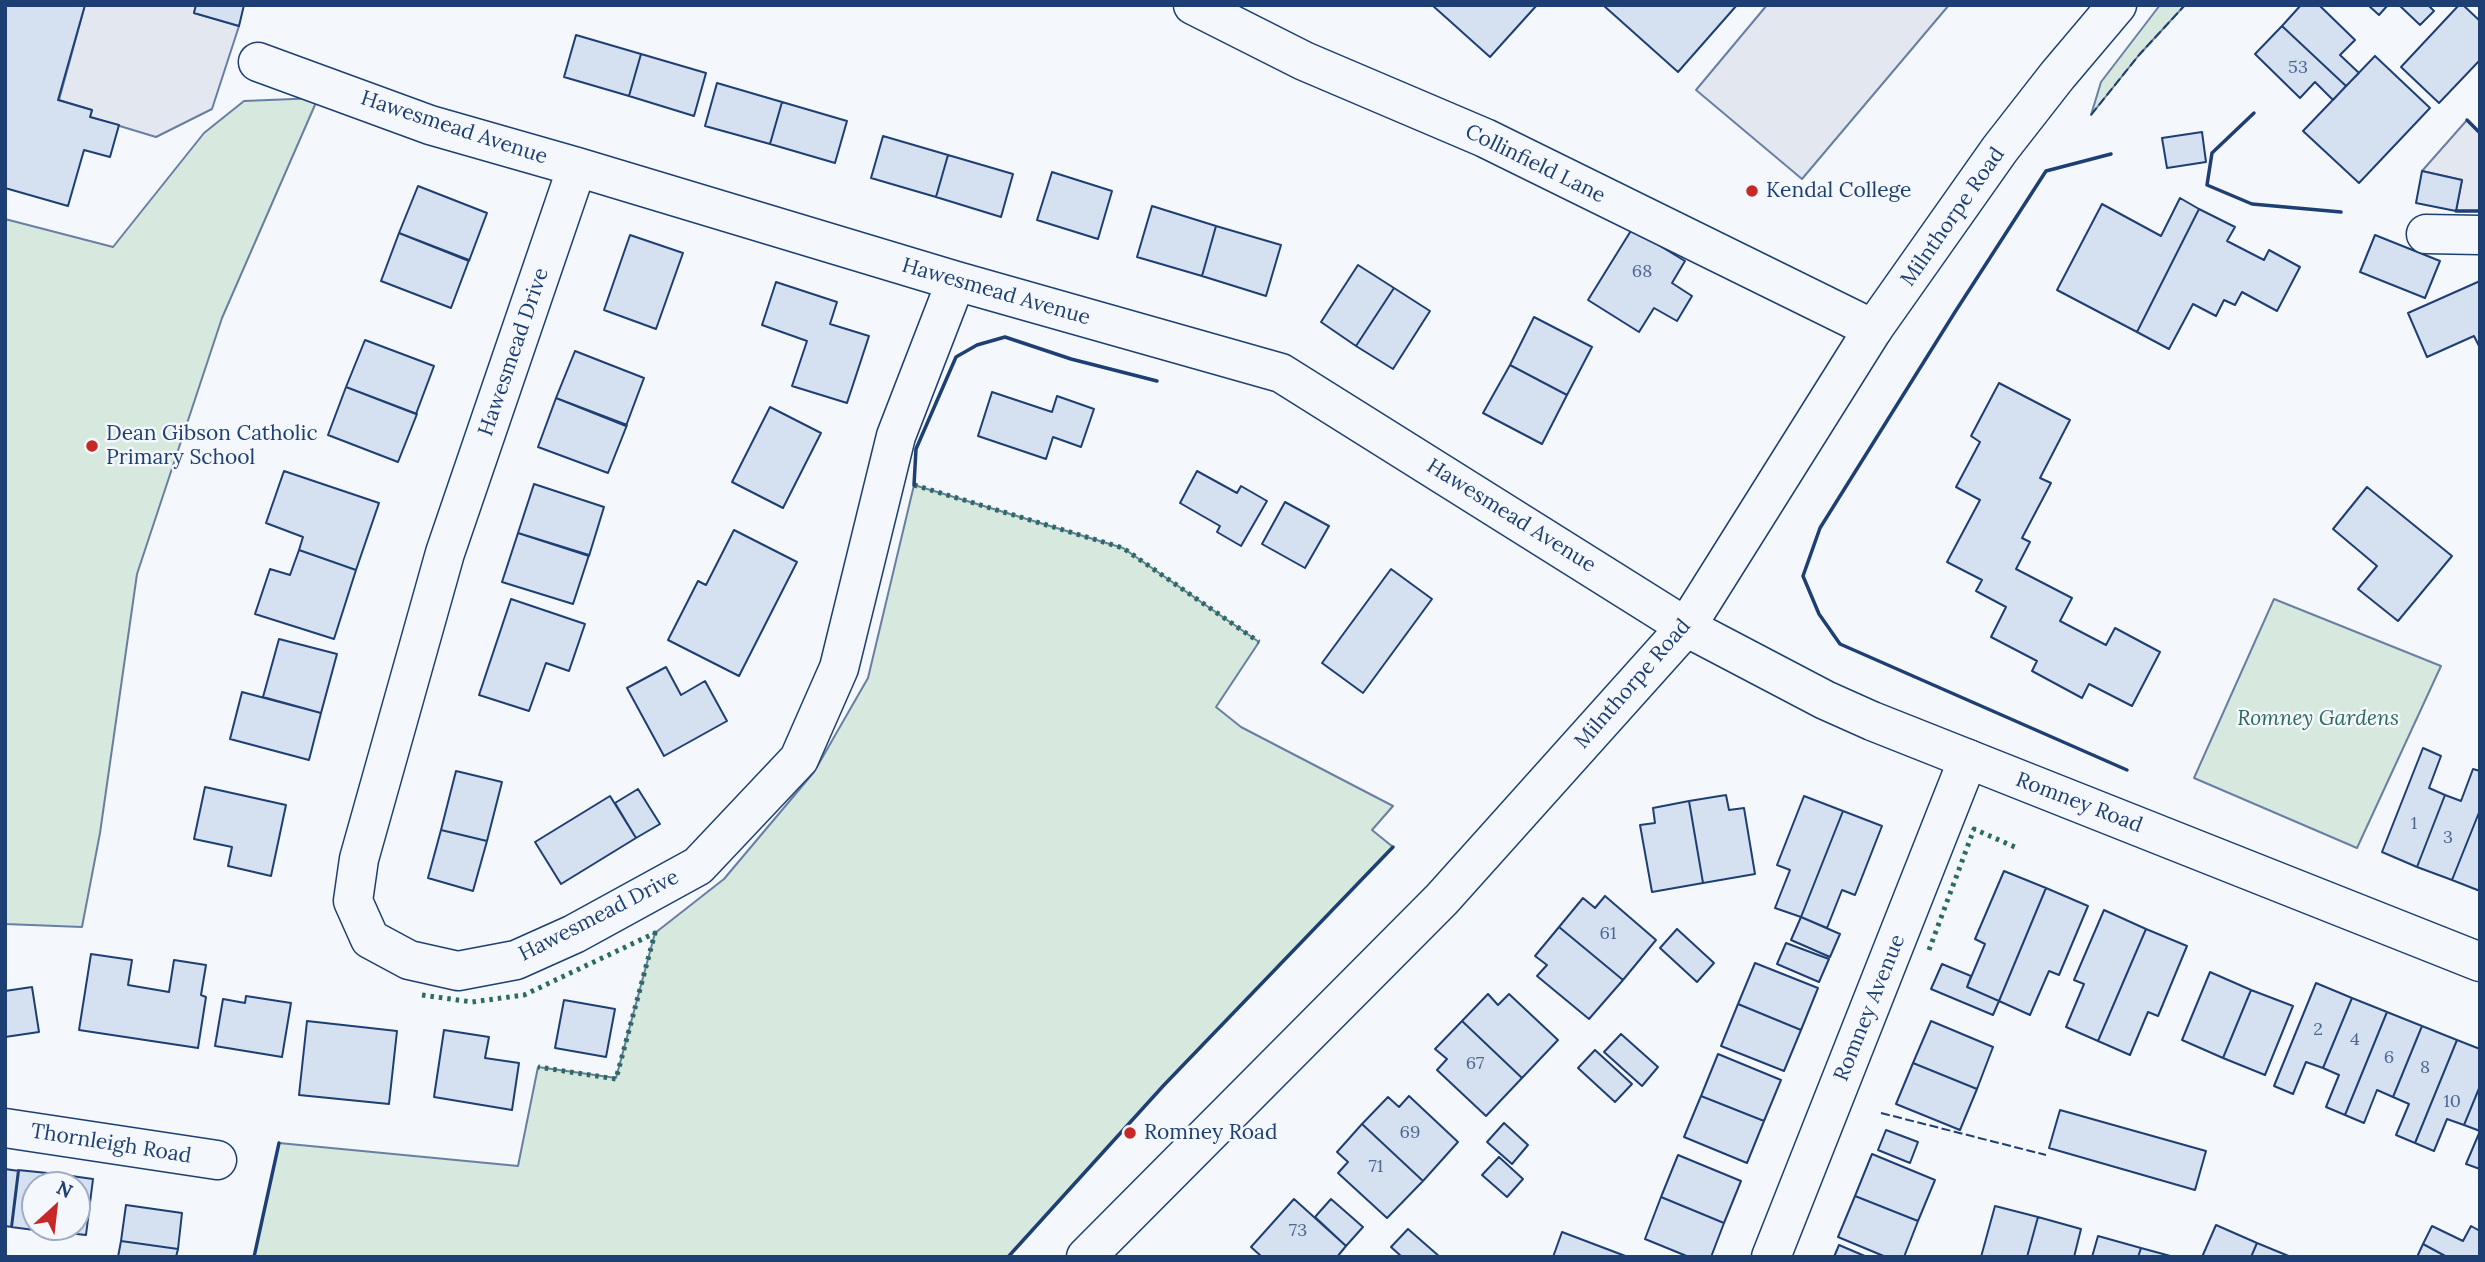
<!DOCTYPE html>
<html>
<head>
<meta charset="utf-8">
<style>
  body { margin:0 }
  #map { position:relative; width:2485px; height:1262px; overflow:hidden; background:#f4f7fb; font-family:Lora,serif }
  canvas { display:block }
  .frame { position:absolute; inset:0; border:7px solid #1d3f73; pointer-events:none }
  .north { position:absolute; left:21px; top:1171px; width:70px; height:70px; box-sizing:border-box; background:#f4f7fb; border:2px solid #9eadc5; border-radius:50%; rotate:27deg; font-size:19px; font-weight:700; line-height:28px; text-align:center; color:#1d3f73 }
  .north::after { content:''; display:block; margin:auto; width:24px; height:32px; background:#c62828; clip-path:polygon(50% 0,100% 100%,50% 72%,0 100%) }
</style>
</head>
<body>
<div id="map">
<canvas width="2485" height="1262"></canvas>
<div class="frame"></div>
<div class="north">N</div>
</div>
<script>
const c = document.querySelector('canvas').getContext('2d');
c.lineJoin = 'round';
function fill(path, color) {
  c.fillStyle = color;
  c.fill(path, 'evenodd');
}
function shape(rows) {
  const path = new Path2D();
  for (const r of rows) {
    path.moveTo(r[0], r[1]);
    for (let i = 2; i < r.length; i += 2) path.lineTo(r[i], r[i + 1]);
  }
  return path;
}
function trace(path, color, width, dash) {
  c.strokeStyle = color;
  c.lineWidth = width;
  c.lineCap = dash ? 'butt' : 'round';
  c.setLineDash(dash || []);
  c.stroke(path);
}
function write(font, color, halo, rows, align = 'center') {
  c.font = font + ' Lora,serif';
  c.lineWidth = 5;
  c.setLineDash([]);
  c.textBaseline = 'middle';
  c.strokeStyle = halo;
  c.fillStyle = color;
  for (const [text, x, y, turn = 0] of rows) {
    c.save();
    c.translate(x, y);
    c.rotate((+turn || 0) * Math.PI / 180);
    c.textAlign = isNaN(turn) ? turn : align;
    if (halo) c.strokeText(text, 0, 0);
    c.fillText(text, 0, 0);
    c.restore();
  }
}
const green = shape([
  [2160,5,2185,5,2139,55,2091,115,2101,82,2160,5],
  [318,98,222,318,137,574,100,833,82,927,5,924,5,219,113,247,204,133,244,101,318,98],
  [914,485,1123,548,1259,642,1216,707,1241,727,1393,806,1372,830,1393,847,1164,1085,1008,1257,254,1257,279,1143,518,1166,538,1067,616,1078,655,933,724,879,814,772,868,678,914,485],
  [2274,599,2441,666,2357,848,2194,778,2274,599]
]);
fill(green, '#d7e8df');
trace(green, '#687fa3', 2);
const parking = shape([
  [85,5,196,5,194,13,239,26,212,109,156,137,90,117,92,110,59,100,85,5],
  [1767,5,1949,5,1802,179,1696,90,1767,5],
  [2467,120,2480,133,2480,211,2456,211,2462,180,2422,171,2467,120]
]);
fill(parking, '#e3e8f0');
trace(parking, '#687fa3', 2);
const building = shape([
  [5,5,85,5,58,100,92,110,90,117,119,125,110,157,84,150,68,206,5,188,5,5],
  [196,5,244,5,239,26,194,13,196,5],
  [1432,5,1537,5,1490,57,1432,5],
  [1603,5,1737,5,1678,72,1603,5],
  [2301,5,2319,5,2355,40,2340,55,2359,73,2346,86,2282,26,2301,5],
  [2368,5,2388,5,2379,15,2368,5],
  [2399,5,2428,5,2434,11,2420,25,2399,5],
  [2459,5,2463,5,2480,21,2480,60,2439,103,2401,67,2459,5],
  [2282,26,2346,86,2333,100,2315,82,2300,98,2255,54,2282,26],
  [576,35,641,54,629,96,564,77,576,35],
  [641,54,706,73,694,116,629,96,641,54],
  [2375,56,2430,108,2359,183,2303,131,2375,56],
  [717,83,782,102,770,144,705,126,717,83],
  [782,102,847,121,835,163,770,144,782,102],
  [2202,132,2206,162,2167,168,2162,138,2202,132],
  [883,136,948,155,936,197,871,178,883,136],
  [948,155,1013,174,1001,217,936,197,948,155],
  [2422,171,2462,180,2456,211,2416,203,2422,171],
  [1052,172,1112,191,1098,239,1037,220,1052,172],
  [418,186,487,213,469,261,399,233,418,186],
  [2180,198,2199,209,2137,332,2057,290,2102,204,2161,236,2180,198],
  [1152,206,1216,226,1202,276,1137,257,1152,206],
  [2199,209,2235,227,2227,241,2264,260,2269,250,2300,267,2277,311,2242,292,2235,305,2224,300,2216,316,2193,304,2169,349,2137,332,2199,209],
  [1216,226,1281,245,1266,296,1202,276,1216,226],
  [1632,229,1685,261,1672,283,1692,296,1677,321,1654,308,1639,332,1588,300,1632,229],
  [399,233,469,260,451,308,381,281,399,233],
  [630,235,683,253,656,329,604,310,630,235],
  [2375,235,2440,261,2425,298,2360,272,2375,235],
  [1358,265,1394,288,1356,346,1321,322,1358,265],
  [2480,281,2480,348,2474,336,2427,357,2408,313,2480,281],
  [776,282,837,302,830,324,869,336,847,403,792,386,807,341,762,325,776,282],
  [1394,288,1430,311,1393,369,1356,346,1394,288],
  [1534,317,1592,347,1567,395,1510,365,1534,317],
  [365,340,434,366,416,414,346,387,365,340],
  [575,351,644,378,626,426,556,398,575,351],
  [1510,365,1567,395,1542,444,1483,413,1510,365],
  [1999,383,2070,420,2040,478,2051,483,2022,538,2030,542,2016,569,2072,598,2060,621,2106,645,2115,628,2160,652,2132,706,2089,684,2082,698,2032,671,2037,661,1991,637,2006,607,1976,591,1982,580,1947,562,1980,500,1956,487,1980,442,1971,436,1999,383],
  [346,387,417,414,398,462,328,435,346,387],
  [992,392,1052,412,1057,396,1094,409,1081,447,1053,437,1046,459,978,436,992,392],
  [556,398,627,425,608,473,538,447,556,398],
  [770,407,821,433,783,508,732,482,770,407],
  [284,471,379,503,356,570,299,550,303,537,266,523,284,471],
  [1197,471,1237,493,1241,486,1267,501,1241,546,1217,532,1220,526,1180,503,1197,471],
  [534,484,604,507,589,556,518,533,534,484],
  [2367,487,2452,556,2398,621,2358,589,2377,566,2333,529,2367,487],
  [1285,502,1329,526,1305,568,1262,544,1285,502],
  [734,530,797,562,739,676,668,640,698,581,706,585,734,530],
  [518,533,589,555,573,604,502,582,518,533],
  [299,550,356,570,334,639,255,614,270,569,290,575,299,550],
  [1391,569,1432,599,1363,693,1322,663,1391,569],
  [511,599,585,624,569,671,546,663,529,711,479,695,511,599],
  [279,639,337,654,321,713,263,697,279,639],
  [666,667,681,695,705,681,727,721,664,756,627,688,666,667],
  [242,692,321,713,309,760,230,739,242,692],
  [2423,748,2441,756,2429,788,2445,795,2417,867,2382,852,2423,748],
  [2473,769,2480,771,2480,810,2452,880,2417,867,2445,795,2461,801,2473,769],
  [456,771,502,782,487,841,441,830,456,771],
  [205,787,286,805,271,876,228,866,232,847,194,839,205,787],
  [638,789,660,824,636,838,615,803,638,789],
  [1726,795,1729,810,1744,808,1755,874,1703,883,1689,801,1726,795],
  [610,796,636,838,561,884,535,842,610,796],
  [1804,796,1843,811,1801,917,1775,908,1790,870,1777,865,1804,796],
  [1689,801,1703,883,1652,892,1640,825,1655,823,1653,808,1689,801],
  [2480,810,2480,891,2452,880,2480,810],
  [1843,811,1882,826,1855,895,1842,890,1827,928,1801,917,1843,811],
  [441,830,487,841,473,891,428,878,441,830],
  [2004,871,2046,888,1999,1001,1967,987,1985,944,1975,939,2004,871],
  [2046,888,2088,906,2059,975,2049,971,2030,1015,1999,1001,2046,888],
  [1605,896,1656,940,1623,980,1559,927,1583,898,1595,908,1605,896],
  [2104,910,2146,929,2098,1041,2066,1027,2084,984,2074,980,2104,910],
  [1801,917,1840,934,1830,957,1791,940,1801,917],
  [1559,927,1623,980,1589,1019,1537,976,1547,965,1535,956,1559,927],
  [1677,929,1714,963,1697,982,1660,948,1677,929],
  [2146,929,2187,946,2158,1016,2148,1012,2130,1055,2098,1041,2146,929],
  [1786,943,1829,959,1819,982,1777,964,1786,943],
  [91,954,132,960,128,985,169,992,174,960,206,965,201,995,206,997,198,1048,79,1030,91,954],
  [1755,963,1818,988,1801,1030,1738,1004,1755,963],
  [1942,964,1971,976,1967,987,1999,1001,1993,1015,1931,989,1942,964],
  [2210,972,2251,990,2223,1058,2182,1040,2210,972],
  [2316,983,2352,998,2323,1068,2306,1062,2293,1094,2274,1086,2316,983],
  [32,987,39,1032,5,1037,5,991,32,987],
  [2251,990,2293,1006,2265,1075,2223,1058,2251,990],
  [1488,994,1498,1005,1509,994,1558,1040,1522,1078,1462,1021,1488,994],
  [246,996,291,1003,282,1057,215,1046,223,999,245,1003,246,996],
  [2352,998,2387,1012,2345,1115,2326,1107,2339,1075,2323,1068,2352,998],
  [564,1000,615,1009,606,1057,555,1048,564,1000],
  [1738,1004,1801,1030,1784,1071,1721,1046,1738,1004],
  [2387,1012,2422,1026,2393,1097,2377,1090,2364,1123,2345,1115,2387,1012],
  [307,1021,397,1031,389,1104,299,1095,307,1021],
  [1462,1021,1522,1078,1486,1116,1437,1070,1447,1059,1435,1049,1462,1021],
  [1931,1021,1993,1047,1977,1089,1913,1063,1931,1021],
  [2422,1026,2457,1040,2415,1143,2396,1135,2409,1104,2393,1097,2422,1026],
  [444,1030,489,1037,485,1058,519,1063,512,1110,434,1097,444,1030],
  [1621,1034,1658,1067,1642,1086,1604,1052,1621,1034],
  [2457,1040,2480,1049,2480,1086,2464,1125,2447,1119,2434,1151,2415,1143,2457,1040],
  [1595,1050,1632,1084,1615,1102,1578,1068,1595,1050],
  [1718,1054,1781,1080,1764,1121,1701,1096,1718,1054],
  [1913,1063,1977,1089,1960,1130,1896,1104,1913,1063],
  [2480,1086,2480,1169,2466,1164,2480,1131,2464,1125,2480,1086],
  [1409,1096,1458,1142,1423,1181,1362,1124,1388,1097,1399,1107,1409,1096],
  [1701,1096,1764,1121,1747,1163,1684,1137,1701,1096],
  [2060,1110,2206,1151,2195,1190,2049,1148,2060,1110],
  [1504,1123,1528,1145,1512,1164,1487,1142,1504,1123],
  [1362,1124,1423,1181,1387,1218,1338,1173,1348,1162,1337,1152,1362,1124],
  [1886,1130,1918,1142,1910,1163,1878,1150,1886,1130],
  [1872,1154,1935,1180,1918,1221,1855,1196,1872,1154],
  [1678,1155,1741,1181,1724,1223,1661,1197,1678,1155],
  [1499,1157,1523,1179,1507,1197,1482,1175,1499,1157],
  [5,1169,19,1171,12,1227,5,1226,5,1169],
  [18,1170,57,1174,55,1185,35,1185,35,1227,51,1227,50,1232,11,1227,18,1170],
  [57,1174,93,1179,86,1235,49,1231,50,1227,77,1227,77,1185,55,1185,57,1174],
  [1855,1196,1918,1221,1904,1257,1886,1257,1838,1237,1855,1196],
  [1661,1197,1724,1223,1711,1257,1689,1257,1645,1239,1661,1197],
  [1294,1199,1346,1246,1337,1257,1262,1257,1251,1247,1294,1199],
  [1331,1199,1363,1227,1346,1246,1315,1217,1331,1199],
  [126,1205,182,1213,178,1249,121,1241,126,1205],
  [1995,1206,2038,1217,2027,1257,1981,1257,1995,1206],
  [2038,1217,2081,1229,2074,1257,2027,1257,2038,1217],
  [2216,1225,2257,1243,2251,1257,2202,1257,2216,1225],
  [2432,1226,2463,1241,2471,1226,2480,1231,2480,1257,2447,1257,2423,1244,2432,1226],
  [1408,1229,1440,1257,1402,1257,1391,1247,1408,1229],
  [1562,1232,1628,1257,1553,1257,1562,1232],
  [2098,1236,2141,1248,2138,1257,2092,1257,2098,1236],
  [121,1241,178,1249,176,1257,118,1257,121,1241],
  [2257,1243,2291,1257,2251,1257,2257,1243],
  [2423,1244,2447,1257,2417,1257,2423,1244],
  [1839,1245,1867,1257,1834,1257,1839,1245],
  [2141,1248,2174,1257,2138,1257,2141,1248]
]);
fill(building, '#d5e0f0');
trace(building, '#1d3f73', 2);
const minor = shape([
  [1193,5,1304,61,1485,138,1873,329],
  [258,62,430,125,577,167,956,281,1281,373,1686,627],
  [577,167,445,553,359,859,353,901,370,939,409,960,458,971,516,960,574,934,698,866,799,759,839,668,896,436,956,281],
  [2426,234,2480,235],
  [5,1128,217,1160],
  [1771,1257,1968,759]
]);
const major = shape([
  [1686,627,1825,700,1872,721,2480,962]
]);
const highway = shape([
  [1086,1257,1442,899,1686,627,1873,329,2000,149,2057,76,2117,5]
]);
trace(minor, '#1d3f73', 41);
trace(major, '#1d3f73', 41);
trace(highway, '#1d3f73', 41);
trace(minor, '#f4f7fb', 38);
trace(major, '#f4f7fb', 38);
trace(highway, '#f4f7fb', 38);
trace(shape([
  [914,485,1123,548,1259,642],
  [1929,950,1974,829,2015,847],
  [422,995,472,1002,524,995,655,933,616,1079,538,1067]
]), '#2c6c60', 5, [3.5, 5]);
trace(shape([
  [2091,115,2139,55,2185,5],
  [1881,1113,2046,1155]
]), '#1d3f73', 2, [9, 3.5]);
trace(shape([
  [2254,113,2212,153,2207,185,2252,204,2341,212],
  [2467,120,2480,133],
  [2111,154,2046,171,1955,312,1820,528,1803,576,1819,614,1840,644,2127,770],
  [2456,211,2480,211],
  [914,485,916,449,956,357,977,345,1005,337,1071,359,1157,381],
  [254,1257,279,1143],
  [1008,1257,1164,1085,1393,847]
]), '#1d3f73', 3.5);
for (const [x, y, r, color] of [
  [1752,191,7,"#c62828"],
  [92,446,7,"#c62828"],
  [1130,1133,7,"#c62828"]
]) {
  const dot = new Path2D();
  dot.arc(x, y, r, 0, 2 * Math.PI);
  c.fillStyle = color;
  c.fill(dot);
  trace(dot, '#f4f7fb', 2.5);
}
write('18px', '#4b6792', null, [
  ["53",2298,68],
  ["68",1642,272],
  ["1",2414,824],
  ["3",2448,838],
  ["61",1608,934],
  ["2",2318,1030],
  ["4",2355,1040],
  ["6",2389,1058],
  ["67",1475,1064],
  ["8",2425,1068],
  ["10",2452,1102],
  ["69",1410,1133],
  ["71",1376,1167],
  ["73",1298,1231]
]);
write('21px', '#1d3f73', '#f4f7fb', [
  ["Hawesmead Avenue",454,128,18],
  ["Collinfield Lane",1535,164,26],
  ["Milnthorpe Road",1953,217,-55],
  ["Hawesmead Avenue",996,292,16],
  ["Hawesmead Drive",514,352,-71],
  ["Hawesmead Avenue",1511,516,32],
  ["Milnthorpe Road",1633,684,-49],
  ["Romney Road",2079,803,21],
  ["Hawesmead Drive",599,916,-27],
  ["Romney Avenue",1870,1008,-68],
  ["Thornleigh Road",111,1144,9]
]);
write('21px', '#1d3f73', '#f4f7fb', [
  ["Kendal College",1766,191],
  ["Dean Gibson Catholic",106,434],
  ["Primary School",106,458],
  ["Romney Road",1144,1133]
], 'left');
write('italic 21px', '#2c6c60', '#f4f7fb', [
  ["Romney Gardens",2318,719]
]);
</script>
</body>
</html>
